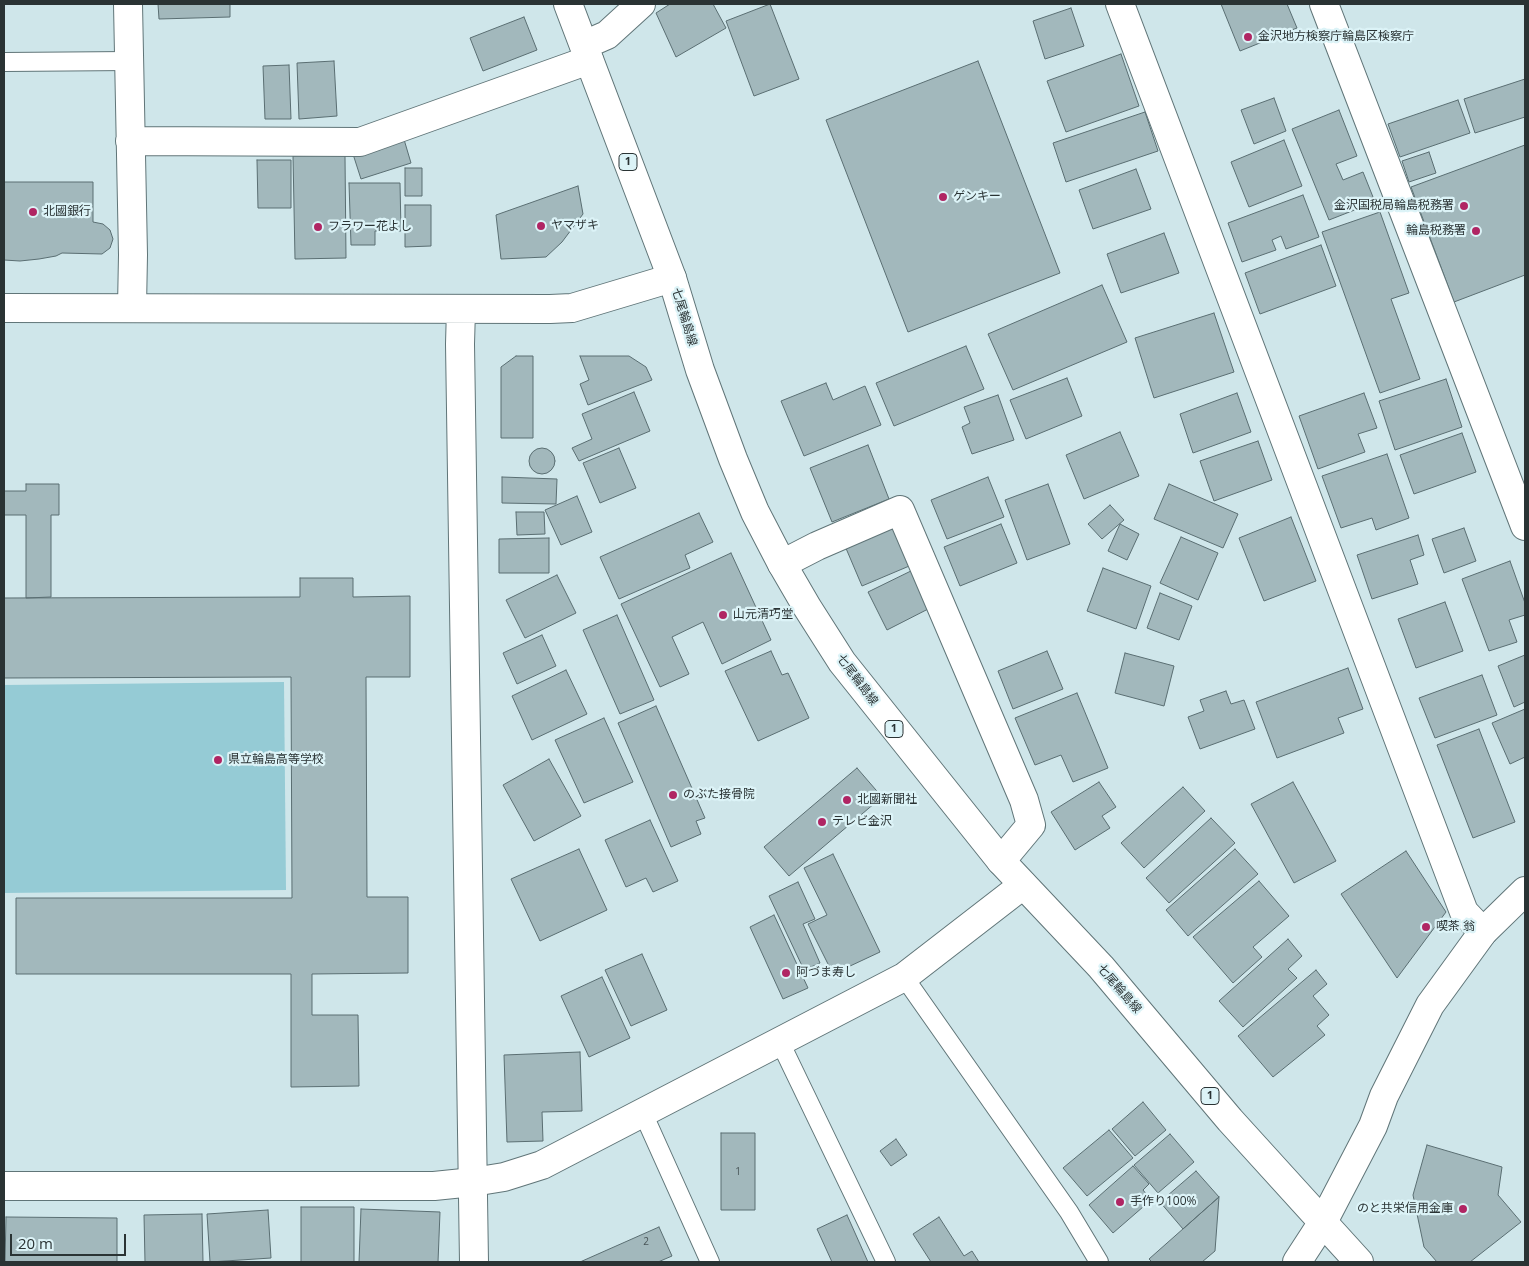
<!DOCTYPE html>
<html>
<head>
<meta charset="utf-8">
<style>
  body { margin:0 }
  #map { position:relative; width:1529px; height:1266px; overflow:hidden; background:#cfe6ea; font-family:"Open Sans",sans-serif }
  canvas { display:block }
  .frame { position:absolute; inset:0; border:5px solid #2a3334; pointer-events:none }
  .scale { position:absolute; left:10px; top:1234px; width:116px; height:22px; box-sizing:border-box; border:2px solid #2a3334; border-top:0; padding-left:6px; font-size:15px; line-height:18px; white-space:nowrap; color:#2a3334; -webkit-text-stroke:4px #dcf3f7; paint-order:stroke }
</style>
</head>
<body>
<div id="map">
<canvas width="1529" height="1266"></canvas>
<div class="frame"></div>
<div class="scale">20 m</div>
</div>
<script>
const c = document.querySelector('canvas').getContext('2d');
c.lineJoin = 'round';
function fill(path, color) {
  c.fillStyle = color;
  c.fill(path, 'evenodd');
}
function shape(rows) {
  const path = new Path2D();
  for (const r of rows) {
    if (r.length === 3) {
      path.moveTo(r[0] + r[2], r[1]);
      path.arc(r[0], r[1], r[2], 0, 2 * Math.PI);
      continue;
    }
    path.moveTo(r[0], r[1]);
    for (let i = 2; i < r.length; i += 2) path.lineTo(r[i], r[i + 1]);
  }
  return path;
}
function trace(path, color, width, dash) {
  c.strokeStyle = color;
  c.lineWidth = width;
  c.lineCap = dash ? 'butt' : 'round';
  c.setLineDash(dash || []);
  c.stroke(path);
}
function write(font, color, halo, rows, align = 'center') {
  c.font = font + ' "Open Sans","Noto Sans JP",sans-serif';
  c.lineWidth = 4.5;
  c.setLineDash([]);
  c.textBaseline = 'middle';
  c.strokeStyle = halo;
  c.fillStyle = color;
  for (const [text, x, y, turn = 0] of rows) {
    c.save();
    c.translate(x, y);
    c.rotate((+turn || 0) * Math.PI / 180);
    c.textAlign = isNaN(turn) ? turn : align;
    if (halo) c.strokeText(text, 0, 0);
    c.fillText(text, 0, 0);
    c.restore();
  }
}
fill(shape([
  [284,682,286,890,4,893,4,685]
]), '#95cbd5');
const building = shape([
  [158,4,230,4,230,17,159,19,158,4],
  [670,4,713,4,726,28,676,57,656,13,670,4],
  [770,4,799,79,754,96,726,21,770,4],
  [1221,4,1287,4,1297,28,1240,51,1221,4],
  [1071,8,1084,46,1045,59,1033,21,1071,8],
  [524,17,537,50,483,71,470,38,524,17],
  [1121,54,1139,106,1066,132,1047,81,1121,54],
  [334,61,337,116,299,119,297,63,334,61],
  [978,61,1060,273,908,332,826,120,978,61],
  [289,65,291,119,265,119,263,66,289,65],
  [1525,79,1525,117,1475,133,1464,99,1525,79],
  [1274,98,1286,131,1254,144,1241,110,1274,98],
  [1458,100,1470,133,1400,157,1388,124,1458,100],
  [1339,110,1357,156,1336,164,1343,180,1363,172,1375,202,1329,220,1292,129,1339,110],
  [1145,112,1158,151,1066,182,1053,143,1145,112],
  [403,136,411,163,361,179,352,151,403,136],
  [1284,140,1302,186,1249,207,1231,162,1284,140],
  [1525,145,1525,275,1454,302,1411,187,1525,145],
  [1429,152,1436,173,1409,182,1402,161,1429,152],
  [345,155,346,258,295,259,293,156,345,155],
  [257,160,291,160,291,208,258,208,257,160],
  [405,168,422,168,422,196,405,196,405,168],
  [1136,169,1151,209,1093,229,1079,190,1136,169],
  [4,182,93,182,93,222,103,224,110,230,113,239,110,248,102,254,62,253,56,256,39,259,20,261,4,260,4,182],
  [349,183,400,183,401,231,375,231,375,245,351,245,349,183],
  [578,186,583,214,562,242,546,257,501,259,496,215,578,186],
  [1303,195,1319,237,1286,249,1281,236,1272,240,1276,250,1242,262,1228,223,1303,195],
  [405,205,431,205,431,246,405,247,405,205],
  [1380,212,1409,293,1391,299,1420,379,1380,393,1322,232,1380,212],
  [1164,233,1179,273,1121,293,1107,254,1164,233],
  [1321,245,1336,286,1260,314,1245,273,1321,245],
  [1102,285,1127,342,1013,390,988,334,1102,285],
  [1214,313,1234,372,1154,398,1135,338,1214,313],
  [966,346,984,389,894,426,876,383,966,346],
  [516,356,533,356,533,438,501,438,501,367,516,356],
  [580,356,629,356,646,367,652,380,588,405,580,384,589,380,580,356],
  [1067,378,1082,416,1026,439,1010,400,1067,378],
  [1446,379,1462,427,1395,450,1379,401,1446,379],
  [826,383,833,400,865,386,881,425,804,456,781,401,826,383],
  [634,392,650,431,579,461,572,448,592,439,582,414,634,392],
  [1237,393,1251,432,1193,453,1180,414,1237,393],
  [1364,393,1377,428,1358,434,1365,452,1318,469,1299,416,1364,393],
  [998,395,1014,440,972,454,962,427,970,423,964,407,998,395],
  [1120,432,1139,476,1084,499,1066,455,1120,432],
  [1462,433,1476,472,1414,494,1400,455,1462,433],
  [1258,441,1272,480,1214,501,1200,461,1258,441],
  [868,445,889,499,832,522,810,468,868,445],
  [542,461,13],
  [619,448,636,488,600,503,583,463,619,448],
  [1387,454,1409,518,1376,530,1372,518,1341,528,1322,476,1387,454],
  [502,477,557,479,556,504,502,503,502,477],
  [988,477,1004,517,947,539,931,500,988,477],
  [26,484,59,484,59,515,51,515,51,597,26,598,26,515,4,515,4,491,26,491,26,484],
  [1048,484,1070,544,1027,560,1005,500,1048,484],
  [1169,484,1238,514,1223,548,1154,519,1169,484],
  [577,496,592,532,561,545,545,510,577,496],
  [1110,505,1124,520,1102,539,1088,524,1110,505],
  [516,512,544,512,545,534,517,535,516,512],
  [699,513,713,542,685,555,690,568,619,599,600,557,699,513],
  [1291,517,1316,581,1264,601,1239,538,1291,517],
  [896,523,914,564,862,586,845,546,896,523],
  [1001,524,1017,563,960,586,944,547,1001,524],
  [1120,524,1139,534,1127,560,1108,551,1120,524],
  [1464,528,1476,561,1444,573,1432,539,1464,528],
  [1418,535,1424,555,1410,560,1418,584,1372,599,1357,555,1418,535],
  [1181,537,1218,553,1198,600,1160,583,1181,537],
  [549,538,549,573,499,573,499,539,549,538],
  [731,553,771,640,722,664,703,622,672,637,689,674,660,687,621,604,731,553],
  [1510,561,1525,603,1525,615,1509,620,1517,642,1489,651,1462,579,1510,561],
  [1103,568,1151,586,1136,629,1087,611,1103,568],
  [915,569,934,606,887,630,868,592,915,569],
  [557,575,576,613,525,638,506,600,557,575],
  [300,578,353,578,353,597,410,596,410,677,366,677,367,897,408,897,408,973,312,974,312,1015,358,1015,359,1086,291,1087,291,974,16,974,16,898,292,898,291,677,4,678,4,598,300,597,300,578],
  [1160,593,1192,606,1179,640,1147,628,1160,593],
  [1445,602,1463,651,1416,668,1398,619,1445,602],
  [617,615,654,700,620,714,583,630,617,615],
  [542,635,556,666,517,684,503,653,542,635],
  [771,651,782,675,788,673,809,718,758,741,725,671,771,651],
  [1047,651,1063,689,1013,709,998,671,1047,651],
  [1125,653,1174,666,1164,706,1115,693,1125,653],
  [1525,655,1525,702,1514,707,1498,666,1525,655],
  [1348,668,1363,709,1338,718,1344,733,1277,758,1256,702,1348,668],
  [566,670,587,714,532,740,512,696,566,670],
  [1482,675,1497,715,1435,738,1419,698,1482,675],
  [1226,691,1231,704,1244,700,1255,729,1200,749,1188,717,1204,711,1200,700,1226,691],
  [1077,693,1108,768,1073,782,1061,755,1035,765,1015,718,1077,693],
  [656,706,705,818,696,821,701,834,671,847,618,723,656,706],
  [1525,709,1525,757,1510,764,1492,723,1525,709],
  [604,718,633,782,584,803,555,740,604,718],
  [1479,729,1515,822,1473,838,1437,745,1479,729],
  [549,759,581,816,534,841,503,785,549,759],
  [857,768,882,797,789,876,764,847,857,768],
  [1099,782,1116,807,1102,816,1110,828,1075,850,1051,812,1099,782],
  [1293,782,1336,861,1294,883,1251,804,1293,782],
  [1183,787,1205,811,1144,868,1121,843,1183,787],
  [1211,818,1235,843,1169,903,1146,878,1211,818],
  [650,820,678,881,653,892,646,878,626,887,605,840,650,820],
  [579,849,607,910,540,941,511,879,579,849],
  [1235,849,1258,874,1188,936,1166,910,1235,849],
  [1406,851,1446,912,1397,978,1341,894,1406,851],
  [833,854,880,952,833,974,808,924,827,915,804,868,833,854],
  [1259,881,1289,916,1253,947,1262,957,1233,983,1193,937,1259,881],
  [798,882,815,919,803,924,820,963,804,970,769,896,798,882],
  [774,915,808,988,783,999,750,927,774,915],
  [1288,939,1302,956,1288,969,1297,978,1243,1027,1219,1001,1288,939],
  [642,954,667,1010,631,1026,605,970,642,954],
  [1316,970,1327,984,1313,996,1329,1015,1317,1026,1325,1035,1273,1077,1238,1036,1316,970],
  [602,977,630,1038,589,1057,561,996,602,977],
  [580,1052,582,1111,542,1112,543,1141,507,1142,504,1055,580,1052],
  [1143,1102,1166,1130,1135,1156,1112,1129,1143,1102],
  [1109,1130,1133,1158,1087,1196,1063,1168,1109,1130],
  [721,1133,755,1133,755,1210,721,1210,721,1133],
  [1170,1134,1194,1162,1158,1193,1134,1165,1170,1134],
  [896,1139,907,1155,891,1166,880,1151,896,1139],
  [1427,1145,1502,1167,1498,1195,1521,1222,1470,1262,1437,1262,1424,1247,1413,1195,1427,1145],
  [1133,1166,1149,1184,1143,1190,1151,1200,1113,1233,1089,1205,1133,1166],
  [1196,1171,1219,1197,1183,1229,1160,1202,1196,1171],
  [1219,1197,1215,1251,1202,1262,1152,1262,1149,1259,1219,1197],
  [301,1207,354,1207,354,1262,301,1262,301,1207],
  [361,1209,440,1212,438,1262,359,1262,361,1209],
  [268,1210,271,1258,210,1262,207,1214,268,1210],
  [202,1214,203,1262,145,1262,144,1215,202,1214],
  [847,1215,868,1262,832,1262,817,1229,847,1215],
  [6,1217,117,1218,117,1262,5,1262,6,1217],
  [939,1217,964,1256,972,1251,979,1262,931,1262,913,1234,939,1217],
  [659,1227,672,1256,658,1262,580,1262,659,1227]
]);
fill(building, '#a2b8bc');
trace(building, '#5a6e72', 1);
const lane = shape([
  [4,62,129,61],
  [904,977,1069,1212,1099,1262],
  [780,1042,886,1262],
  [643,1113,710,1262]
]);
const street = shape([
  [128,4,133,255,132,307],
  [1120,4,1464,912,1483,932],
  [1324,4,1525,526],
  [584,45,607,35,641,4],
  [130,141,360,142,589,60],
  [782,564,817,546,900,510,1024,800,1031,825,1001,861],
  [4,1186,434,1186,473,1182,504,1177,542,1165,904,977,1023,885]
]);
const secondary = shape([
  [4,308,550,309,572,308,672,278],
  [461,309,460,344,474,1262],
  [1297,1262,1323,1222,1373,1126,1384,1096,1430,1005,1483,932,1525,891]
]);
const primary = shape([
  [568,4,672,278,700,370,733,459,755,512,782,564,807,607,842,662,1001,861,1101,967,1230,1120,1359,1262]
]);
trace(lane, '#607578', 20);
trace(street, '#607578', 30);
trace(secondary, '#607578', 30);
trace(primary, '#607578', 30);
trace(lane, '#fff', 18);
trace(street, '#fff', 28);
trace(secondary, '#fff', 28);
trace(primary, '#fff', 28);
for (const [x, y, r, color] of [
  [1248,37,5,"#b02563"],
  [943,197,5,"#b02563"],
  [1464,206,5,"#b02563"],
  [33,212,5,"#b02563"],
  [541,226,5,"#b02563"],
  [318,227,5,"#b02563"],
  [1476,231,5,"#b02563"],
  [723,615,5,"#b02563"],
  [218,760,5,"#b02563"],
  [673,795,5,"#b02563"],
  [847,800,5,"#b02563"],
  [822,822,5,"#b02563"],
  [1426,927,5,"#b02563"],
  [786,973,5,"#b02563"],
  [1120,1202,5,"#b02563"],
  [1463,1209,5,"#b02563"]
]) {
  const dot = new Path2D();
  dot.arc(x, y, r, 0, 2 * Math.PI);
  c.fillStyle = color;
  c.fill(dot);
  trace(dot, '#dcf3f7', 2);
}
write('10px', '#485456', null, [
  ["1",738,1172],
  ["2",646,1242]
]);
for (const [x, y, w] of [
  [628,162,18],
  [894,729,18],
  [1210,1096,18]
]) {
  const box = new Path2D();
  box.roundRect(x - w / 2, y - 8.5, w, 17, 4);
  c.fillStyle = '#dcf3f7';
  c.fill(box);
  trace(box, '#2a3334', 1);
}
write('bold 11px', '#2a3334', null, [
  ["1",628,162],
  ["1",894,729],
  ["1",1210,1096]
]);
write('12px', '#2a3334', '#dcf3f7', [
  ["金沢地方検察庁輪島区検察庁",1258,37],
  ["ゲンキー",953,197],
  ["金沢国税局輪島税務署",1454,206,"right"],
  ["北國銀行",43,212],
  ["ヤマザキ",551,226],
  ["フラワー花よし",328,227],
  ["輪島税務署",1466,231,"right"],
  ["山元清巧堂",733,615],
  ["県立輪島高等学校",228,760],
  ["のぶた接骨院",683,795],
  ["北國新聞社",857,800],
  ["テレビ金沢",832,822],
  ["喫茶 翁",1436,927],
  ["阿づま寿し",796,973],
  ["手作り100%",1130,1202],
  ["のと共栄信用金庫",1453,1209,"right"]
], 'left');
write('12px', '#2a3334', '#dcf3f7', [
  ["七尾輪島線",684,317,73],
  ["七尾輪島線",857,680,53],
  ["七尾輪島線",1119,989,49]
]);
</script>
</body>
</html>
